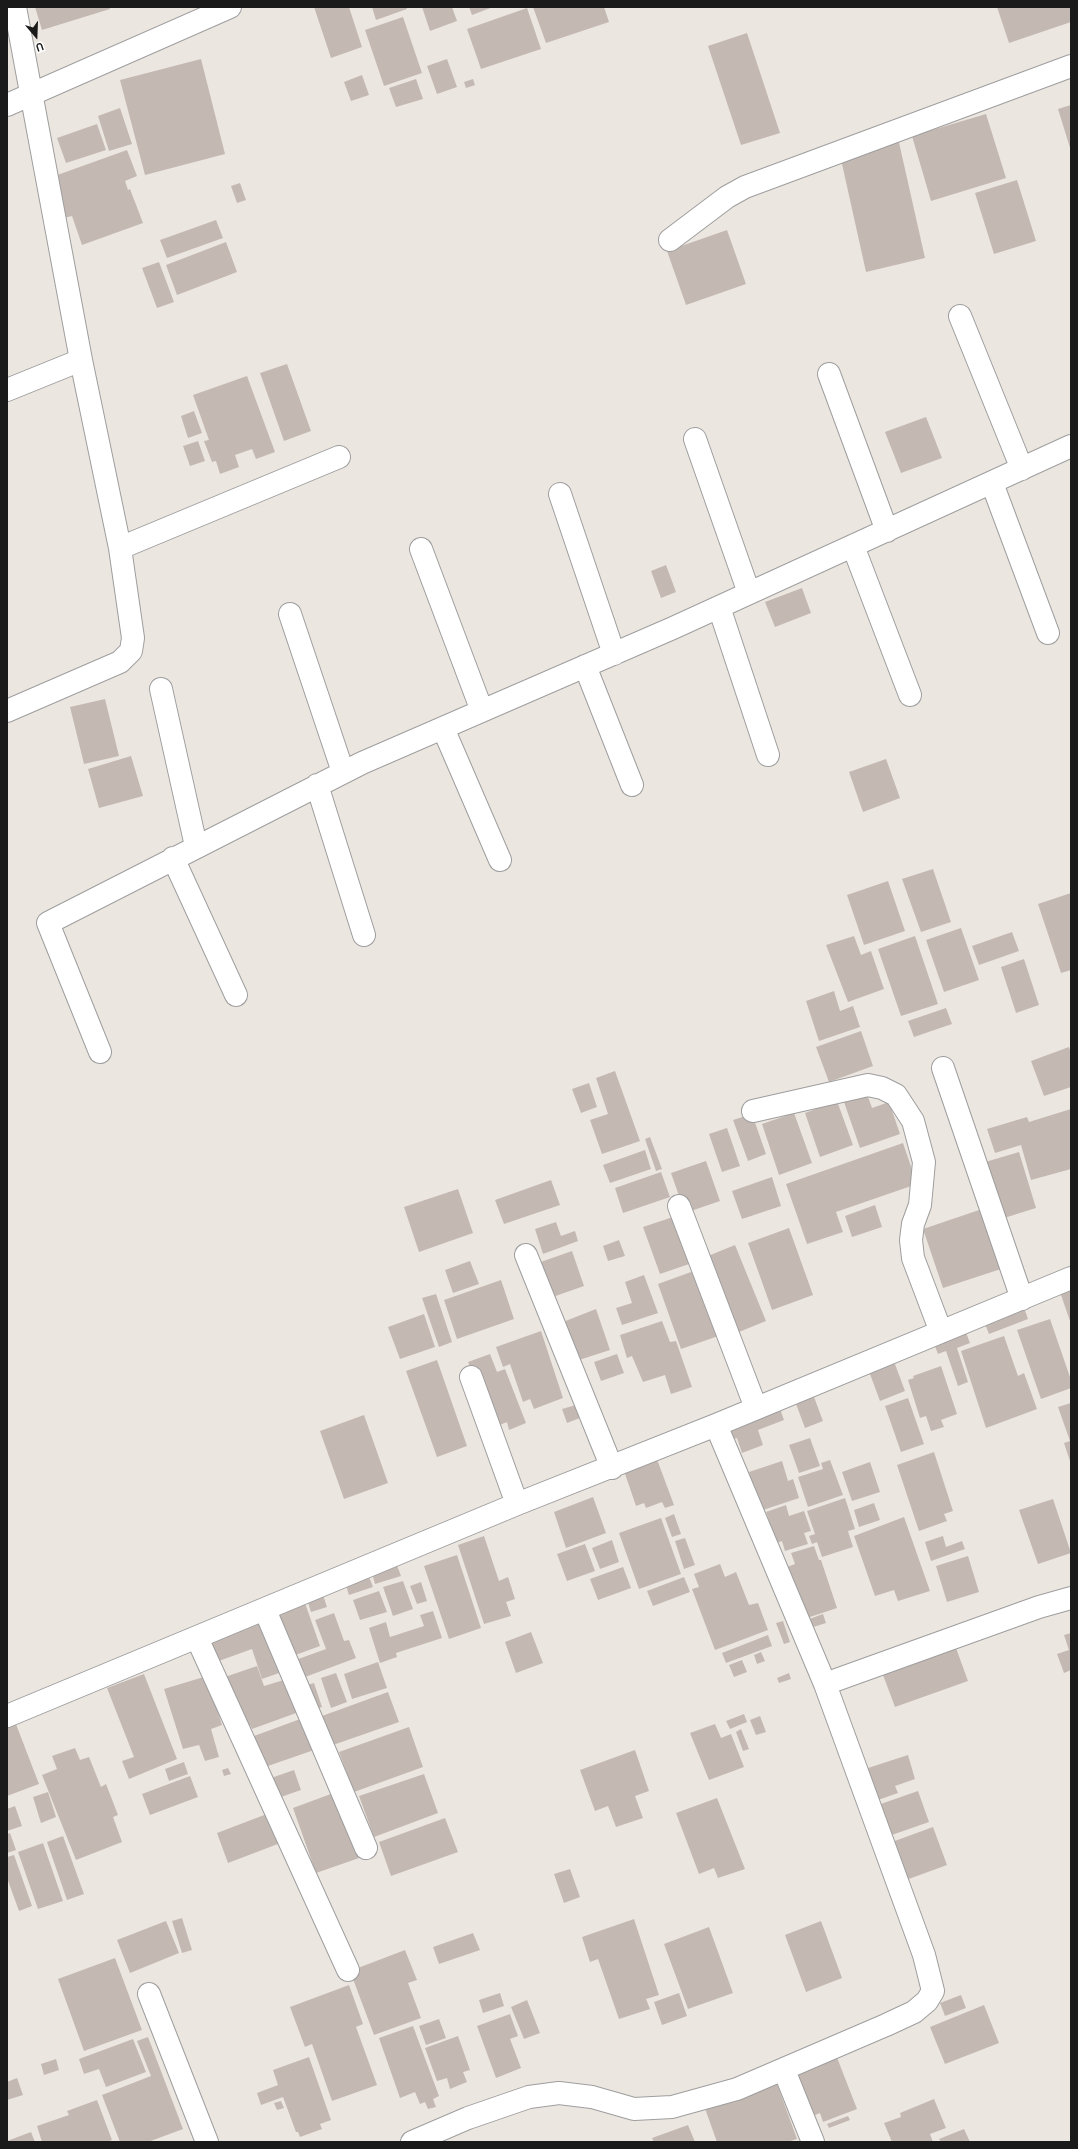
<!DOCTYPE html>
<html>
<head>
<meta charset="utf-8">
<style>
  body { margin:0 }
  #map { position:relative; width:1078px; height:2149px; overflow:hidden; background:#ece6e0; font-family:"Space Grotesk",sans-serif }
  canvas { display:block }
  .frame { position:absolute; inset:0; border:8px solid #1a1a1a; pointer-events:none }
  .north { position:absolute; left:16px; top:16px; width:40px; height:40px; -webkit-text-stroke:3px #fff; paint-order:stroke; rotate:161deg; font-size:11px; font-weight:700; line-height:16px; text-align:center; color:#1a1a1a }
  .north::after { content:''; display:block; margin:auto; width:14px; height:18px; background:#1a1a1a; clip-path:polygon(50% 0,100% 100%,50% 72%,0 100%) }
</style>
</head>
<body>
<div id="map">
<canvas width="1078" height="2149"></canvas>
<div class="frame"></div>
<div class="north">U</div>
</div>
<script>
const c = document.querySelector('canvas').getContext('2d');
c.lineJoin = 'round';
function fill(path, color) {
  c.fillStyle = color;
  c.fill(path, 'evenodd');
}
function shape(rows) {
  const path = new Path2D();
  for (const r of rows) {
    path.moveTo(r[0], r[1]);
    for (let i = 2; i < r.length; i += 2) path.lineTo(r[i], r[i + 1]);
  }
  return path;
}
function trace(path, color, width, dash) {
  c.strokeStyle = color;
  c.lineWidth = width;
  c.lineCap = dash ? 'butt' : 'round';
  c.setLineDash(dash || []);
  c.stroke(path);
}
fill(shape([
  [35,7,109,7,110,9,42,30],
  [314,7,349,7,362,47,331,58],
  [372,7,406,7,407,9,376,20],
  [422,7,452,7,457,21,430,31],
  [469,7,493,7,472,15],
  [533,7,604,7,609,22,546,43],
  [997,7,1071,7,1071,22,1009,43],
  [527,8,541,49,481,69,467,29],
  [403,17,422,73,384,86,365,30],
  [747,33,780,133,741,145,708,46],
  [201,59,225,154,145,175,120,80],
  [447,59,457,87,437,94,427,66],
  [362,75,369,95,351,101,344,82],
  [416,79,423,99,396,107,389,88],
  [473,79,475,85,466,88,464,82],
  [1071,105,1071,151,1058,109],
  [120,108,132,144,109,151,98,116],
  [986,114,1006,178,931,201,912,136],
  [97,124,106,150,66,163,57,138],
  [898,138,925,258,866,272,840,155],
  [127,150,137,176,125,181,128,190,130,189,143,223,82,245,72,216,64,218,49,178],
  [1017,180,1036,241,994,254,975,193],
  [240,183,246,200,237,203,231,186],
  [216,220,223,238,167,258,160,240],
  [727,230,746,284,686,305,667,251],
  [226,242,237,272,177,295,166,265],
  [159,262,174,302,157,308,142,268],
  [287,364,311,431,284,441,260,373],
  [247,376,275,452,256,459,252,449,235,455,239,467,220,474,216,461,212,462,204,441,209,440,193,395],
  [194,411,202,433,188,438,181,416],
  [926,417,942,458,901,473,885,432],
  [198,441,205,461,190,466,183,446],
  [666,565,676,592,661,598,651,571],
  [802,588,811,613,775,627,765,602],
  [105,699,119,756,84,764,70,707],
  [131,756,143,796,99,808,88,769],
  [886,759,900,798,863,812,849,772],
  [933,869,951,922,921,932,902,879],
  [888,881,905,931,864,945,847,895],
  [1071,893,1071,970,1061,973,1038,904],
  [961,928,979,980,944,992,926,940],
  [1012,932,1019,951,979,965,972,946],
  [854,936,861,955,871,951,884,989,848,1002,826,945],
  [915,936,938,1004,901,1016,878,949],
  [1024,959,1039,1005,1016,1013,1001,967],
  [834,991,840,1011,853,1006,860,1027,819,1041,806,1001],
  [946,1008,952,1024,914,1037,908,1021],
  [861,1031,873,1066,829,1082,816,1047],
  [1069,1047,1071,1053,1071,1087,1044,1096,1031,1061],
  [615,1071,640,1141,602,1154,590,1120,608,1114,596,1078],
  [589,1083,597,1107,581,1113,572,1089],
  [867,1094,872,1108,889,1102,900,1134,860,1148,844,1102],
  [837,1101,853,1145,820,1157,805,1113],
  [1071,1109,1071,1169,1031,1180,1021,1145,995,1153,987,1129,1027,1117,1029,1122],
  [794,1113,812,1163,779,1175,762,1124],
  [752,1114,766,1154,748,1161,733,1120],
  [727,1128,740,1166,722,1172,709,1134],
  [650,1137,662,1169,656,1171,645,1139],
  [903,1143,917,1184,836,1212,843,1232,807,1244,786,1184],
  [645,1150,651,1169,610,1183,603,1165],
  [1019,1152,1036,1208,1004,1218,982,1163],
  [706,1161,720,1201,685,1213,671,1173],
  [661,1172,670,1197,623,1213,615,1188],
  [772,1177,781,1206,742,1219,732,1191],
  [551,1180,560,1205,504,1224,495,1200],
  [458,1189,473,1233,419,1252,404,1207],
  [875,1205,882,1227,852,1237,845,1216],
  [988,1207,1007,1267,943,1288,923,1229],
  [679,1215,695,1262,660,1274,643,1227],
  [556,1222,561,1236,575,1231,578,1241,543,1254,535,1229],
  [789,1228,813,1295,772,1310,748,1243],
  [619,1240,625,1256,608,1261,603,1246],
  [735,1245,766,1321,734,1334,703,1258],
  [572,1251,584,1286,547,1299,535,1264],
  [470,1261,479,1284,453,1293,445,1270],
  [702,1268,724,1334,681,1349,658,1284],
  [644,1275,658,1313,622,1325,616,1308,632,1303,625,1282],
  [501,1280,514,1319,457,1339,444,1300],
  [1071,1288,1071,1324,1060,1292],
  [436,1294,452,1342,439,1347,422,1298],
  [1022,1302,1028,1319,989,1334,982,1317],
  [596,1309,610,1350,576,1361,563,1322],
  [424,1314,435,1347,400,1359,388,1327],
  [1050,1319,1071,1380,1071,1388,1041,1399,1017,1330],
  [662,1321,670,1342,676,1341,692,1387,671,1394,665,1375,643,1382,632,1356,627,1358,620,1335],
  [965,1330,970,1343,957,1348,968,1382,958,1386,946,1351,938,1354,933,1341],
  [541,1331,563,1398,534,1409,530,1399,523,1402,510,1364,503,1367,496,1347],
  [1004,1336,1018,1376,1024,1373,1037,1409,986,1428,961,1351],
  [490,1354,497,1372,505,1369,526,1423,509,1430,507,1422,495,1427,468,1362],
  [617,1354,624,1373,601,1381,594,1362],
  [892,1356,905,1391,880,1401,867,1366],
  [437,1360,467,1446,437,1457,406,1371],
  [941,1366,957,1414,941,1420,944,1427,931,1431,926,1416,920,1418,908,1380,914,1378,913,1376],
  [811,1389,823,1421,805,1428,793,1396],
  [908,1398,924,1444,901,1452,885,1406],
  [778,1403,784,1420,758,1430,763,1445,742,1453,737,1438,733,1439,727,1422],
  [1071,1403,1071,1464,1064,1443,1070,1441,1058,1407],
  [576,1405,580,1418,567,1423,562,1409],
  [364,1415,388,1483,344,1499,320,1431],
  [810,1438,820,1466,799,1473,789,1445],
  [934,1452,953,1511,944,1514,947,1521,919,1531,897,1465],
  [655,1454,674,1505,665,1508,662,1502,646,1508,644,1503,636,1506,623,1468],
  [830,1460,843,1495,808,1507,798,1477,823,1469,821,1463],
  [782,1461,788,1481,793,1479,799,1498,760,1511,749,1472],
  [870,1462,880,1492,852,1501,842,1472],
  [593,1497,606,1533,566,1548,554,1512],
  [845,1498,855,1529,848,1531,853,1547,822,1557,817,1542,812,1544,809,1536,815,1534,807,1511],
  [1053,1499,1071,1553,1038,1564,1019,1510],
  [874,1503,880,1520,859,1527,854,1510],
  [786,1505,789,1516,804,1511,811,1531,804,1533,808,1544,785,1551,782,1541,771,1545,764,1525,770,1523,766,1512],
  [674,1514,681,1534,672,1537,665,1518],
  [904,1517,930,1591,898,1601,894,1590,875,1596,854,1536],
  [661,1518,681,1574,639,1589,619,1533],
  [484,1536,499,1581,508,1577,515,1599,506,1602,511,1616,484,1624,458,1545],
  [943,1536,946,1547,962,1541,965,1549,931,1561,925,1542],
  [685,1538,695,1565,684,1569,675,1541],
  [612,1540,619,1562,600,1569,592,1548],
  [585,1544,595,1571,567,1581,557,1554],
  [814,1546,819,1560,821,1560,837,1608,804,1619,787,1567,795,1564,791,1553],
  [457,1555,481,1628,449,1639,424,1566],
  [968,1556,979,1592,947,1602,936,1566],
  [395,1560,401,1576,375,1584,372,1573],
  [720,1564,725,1577,736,1572,749,1605,758,1603,768,1630,715,1650,692,1589,699,1587,694,1574],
  [623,1567,631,1588,598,1600,590,1579],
  [368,1574,373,1587,349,1595,345,1582],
  [684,1577,690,1592,653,1606,647,1591],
  [403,1581,413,1609,393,1616,383,1587],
  [421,1582,427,1601,417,1604,410,1586],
  [379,1591,387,1612,360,1620,353,1600],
  [322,1592,327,1607,311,1612,306,1596],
  [305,1603,320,1646,290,1657,274,1614],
  [433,1611,442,1638,396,1653,397,1657,380,1663,369,1628,386,1622,390,1637,424,1626,420,1615],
  [334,1613,344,1641,349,1640,356,1658,297,1680,290,1662,326,1649,315,1620],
  [823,1614,826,1623,804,1630,801,1622],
  [261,1616,282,1672,262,1679,252,1649,216,1662,207,1636],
  [783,1621,790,1642,784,1644,776,1623],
  [531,1632,543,1663,516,1673,505,1642],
  [1071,1633,1071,1670,1064,1673,1057,1654,1069,1650,1064,1635],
  [768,1635,772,1646,726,1663,722,1653],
  [943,1646,946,1652,956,1648,968,1681,895,1707,883,1675],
  [761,1652,765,1661,757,1664,754,1655],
  [742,1660,747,1672,734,1677,729,1665],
  [378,1662,387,1688,352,1699,344,1674],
  [257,1666,264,1686,287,1679,299,1712,252,1729,250,1725,243,1727,225,1677],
  [336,1673,347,1702,331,1708,321,1678],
  [789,1673,791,1679,779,1683,777,1678],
  [144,1674,177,1759,129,1779,122,1761,134,1757,107,1688],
  [207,1676,222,1725,211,1729,219,1757,205,1761,199,1745,183,1749,164,1689],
  [314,1683,322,1707,313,1710,304,1686],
  [388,1692,399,1722,333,1745,322,1716],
  [744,1714,747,1722,730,1729,726,1721],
  [760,1716,766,1732,756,1735,750,1720],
  [303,1718,314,1750,265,1767,254,1736],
  [14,1719,39,1784,7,1796,7,1722],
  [715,1724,721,1738,731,1734,744,1767,709,1780,690,1733],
  [409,1727,423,1767,354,1792,339,1752],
  [741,1729,749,1749,743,1751,736,1732],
  [75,1748,80,1760,89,1757,101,1787,106,1784,118,1815,113,1817,122,1842,76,1860,42,1775,57,1769,52,1756],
  [635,1750,649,1791,635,1796,643,1818,616,1827,608,1806,595,1811,580,1770],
  [908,1755,915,1779,895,1786,898,1793,878,1800,868,1768],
  [184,1762,188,1774,169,1781,165,1769],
  [228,1768,231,1774,224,1776,222,1770],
  [294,1770,301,1790,278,1798,271,1778],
  [424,1774,438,1813,374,1837,359,1796],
  [190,1776,198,1797,150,1815,142,1794],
  [339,1791,362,1857,316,1873,293,1808],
  [918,1791,929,1822,886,1837,875,1806],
  [48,1792,56,1817,41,1823,33,1797],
  [717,1798,745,1869,718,1878,714,1868,699,1874,676,1813],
  [15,1806,22,1826,7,1831,7,1809],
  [272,1812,283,1842,228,1863,217,1833],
  [445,1818,458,1852,391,1876,379,1842],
  [933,1827,947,1865,906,1880,892,1842],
  [10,1833,16,1850,7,1853,7,1834],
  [63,1836,84,1894,67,1900,47,1842],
  [43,1843,63,1901,38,1909,18,1852],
  [14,1855,32,1906,19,1911,7,1878,7,1857],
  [570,1869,580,1897,564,1903,554,1874],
  [182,1918,192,1950,182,1953,172,1921],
  [634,1919,659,1995,646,1999,650,2009,619,2019,598,1959,590,1962,582,1937],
  [166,1921,179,1953,130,1973,117,1940],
  [821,1921,842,1978,806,1992,785,1935],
  [709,1927,733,1993,688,2009,664,1944],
  [473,1933,480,1950,439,1964,433,1947],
  [405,1950,417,1980,408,1983,421,2018,374,2035,350,1971],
  [115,1958,142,2030,84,2051,58,1979],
  [349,1985,363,2024,356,2027,377,2085,332,2101,312,2044,305,2047,290,2007],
  [500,1993,504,2006,483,2013,479,2000],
  [679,1993,687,2016,662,2025,654,2002],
  [961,1995,966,2008,945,2016,940,2003],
  [527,2000,540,2033,524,2039,511,2007],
  [984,2005,999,2043,945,2064,930,2027],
  [510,2014,518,2036,510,2039,521,2068,496,2078,477,2026],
  [439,2019,446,2038,426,2045,419,2026],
  [413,2026,439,2096,433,2099,436,2107,428,2109,425,2102,420,2104,415,2092,400,2098,379,2038],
  [458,2036,470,2070,463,2072,467,2082,450,2089,447,2078,437,2081,425,2048],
  [148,2037,183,2129,148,2142,120,2142,102,2095,151,2076,137,2041],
  [133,2039,146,2072,106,2087,99,2069,84,2074,79,2059],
  [836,2055,857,2109,823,2122,820,2113,808,2118,790,2074],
  [309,2057,331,2120,320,2124,322,2129,300,2137,298,2132,296,2132,283,2097,261,2105,257,2093,278,2085,273,2070],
  [56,2059,59,2070,44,2075,41,2064],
  [17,2078,23,2095,7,2100,7,2082],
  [777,2084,797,2139,787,2142,717,2142,703,2103],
  [934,2099,946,2128,930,2134,933,2142,892,2142,884,2123,901,2117,900,2113],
  [97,2100,112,2140,107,2142,42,2142,37,2126,69,2115,67,2111],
  [281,2101,284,2108,277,2110,274,2103],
  [848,2116,850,2120,829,2128,827,2124],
  [688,2125,695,2142,654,2142,652,2138],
  [964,2129,970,2142,941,2142,939,2139],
  [31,2132,35,2142,7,2142,7,2141]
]), '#c4b8b3');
const street = shape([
  [7,105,230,7],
  [670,240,727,197,745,187,1071,66],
  [960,316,1022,469],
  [829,374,887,531],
  [7,390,81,360],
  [695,439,749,593],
  [992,483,1048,633],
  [560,494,614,654],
  [853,546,910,695],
  [120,548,339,457],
  [421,549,482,711],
  [719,607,768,755],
  [290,614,343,772],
  [585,666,632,785],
  [161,689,196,846],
  [7,711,120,662,131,651,133,638,120,548,81,360,15,7],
  [443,728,500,860],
  [317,785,364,935],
  [173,858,236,995],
  [100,1052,48,923,362,763,673,628,1071,446],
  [943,1068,1022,1299],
  [753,1111,868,1085,882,1088,896,1095,913,1121,924,1162,920,1205,913,1224,911,1240,913,1258,941,1332],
  [679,1206,756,1408],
  [526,1255,612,1468],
  [471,1377,517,1504],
  [265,1610,366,1848],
  [197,1638,348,1970],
  [825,1684,1039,1607,1071,1598],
  [7,1716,517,1504,716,1425,1071,1278],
  [149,1994,207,2142],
  [784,2070,813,2142],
  [412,2142,468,2118,529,2097,559,2093,592,2097,634,2109,672,2107,737,2089,886,2025,914,2012,927,2001,933,1991,924,1955,825,1684,716,1425]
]);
trace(street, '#9e9e9e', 24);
trace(street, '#fff', 22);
</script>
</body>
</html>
